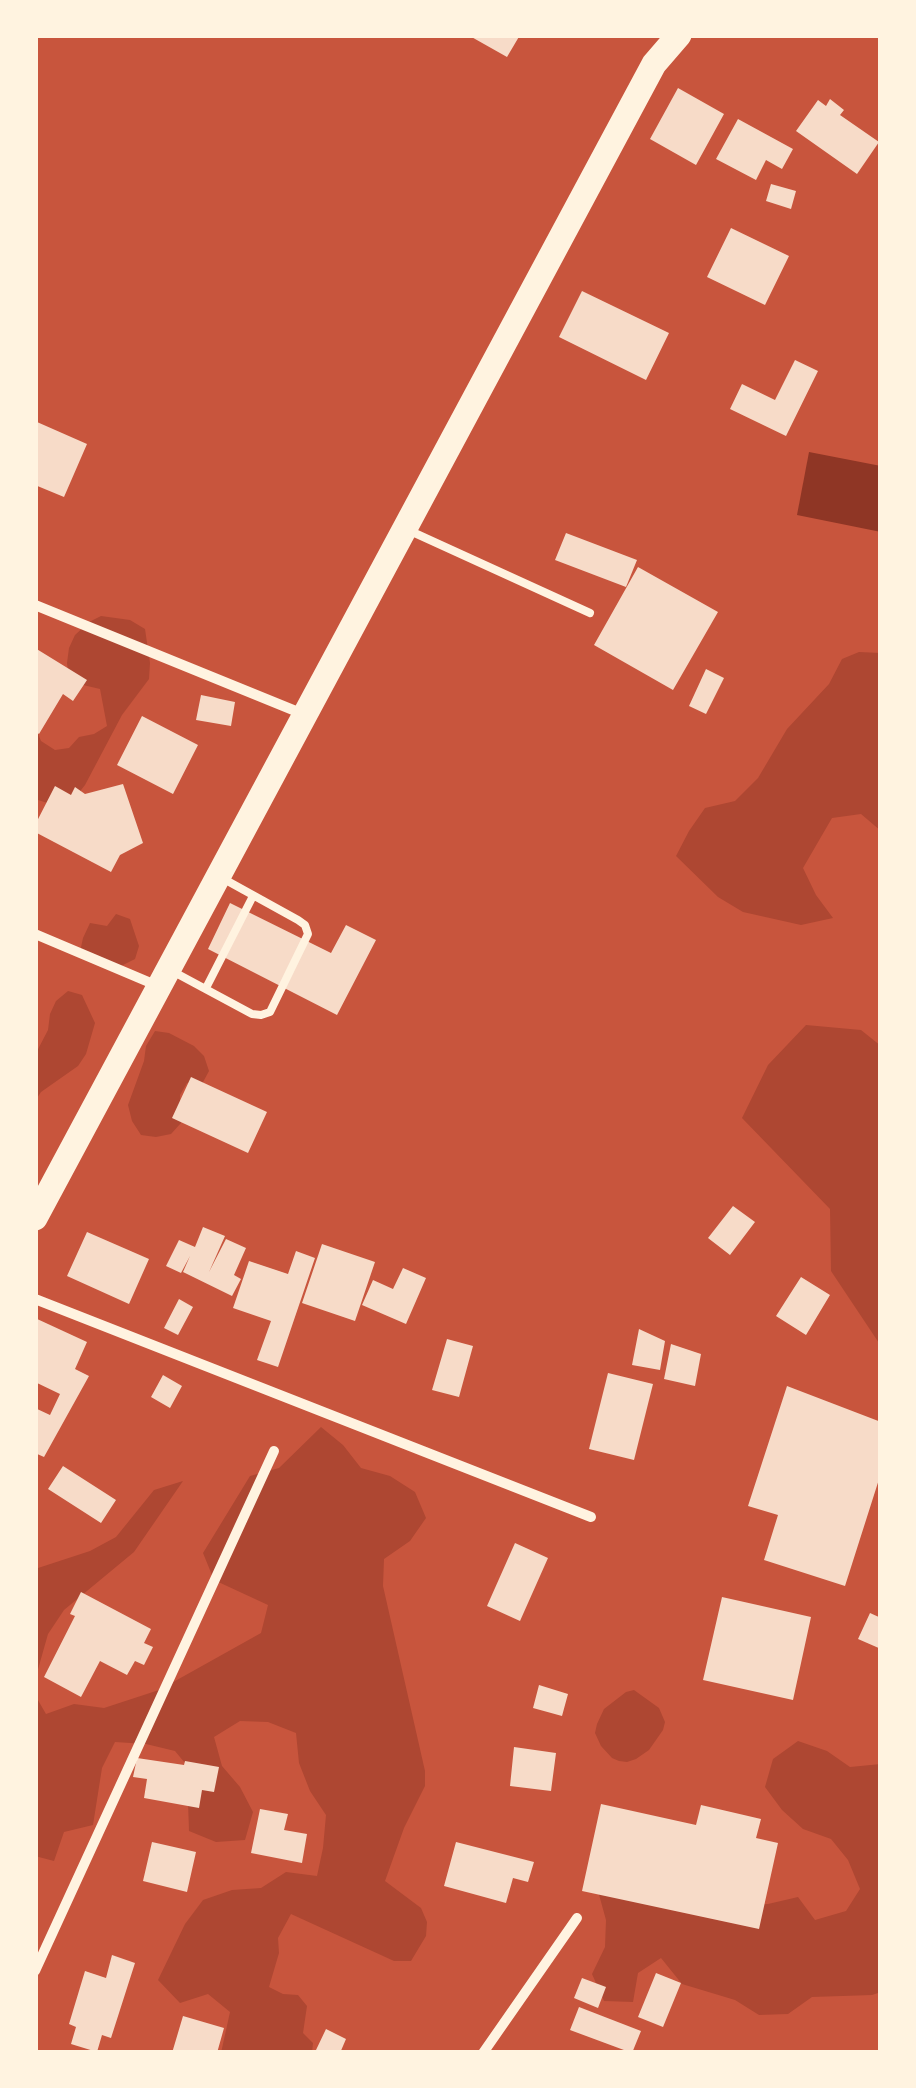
<!DOCTYPE html>
<html>
<head>
<meta charset="utf-8">
<style>
  body { margin:0 }
  #map { position:relative; width:916px; height:2088px; overflow:hidden; background:#c8553d; font-family:Lato,sans-serif }
  canvas { display:block }
  .frame { position:absolute; inset:0; border:38px solid #fff3e0; pointer-events:none }
</style>
</head>
<body>
<div id="map">
<canvas width="916" height="2088"></canvas>
<div class="frame"></div>
</div>
<script>
const c = document.querySelector('canvas').getContext('2d');
c.lineJoin = 'round';
function fill(path, color) {
  c.fillStyle = color;
  c.fill(path, 'evenodd');
}
function shape(rows) {
  const path = new Path2D();
  for (const r of rows) {
    path.moveTo(r[0], r[1]);
    for (let i = 2; i < r.length; i += 2) path.lineTo(r[i], r[i + 1]);
  }
  return path;
}
function trace(path, color, width, dash) {
  c.strokeStyle = color;
  c.lineWidth = width;
  c.lineCap = dash ? 'butt' : 'round';
  c.setLineDash(dash || []);
  c.stroke(path);
}
fill(shape([
  [101,616,130,620,145,629,150,663,149,679,122,715,85,785,66,809,35,799,35,726,41,741,55,750,69,748,79,737,94,734,107,726,100,689,83,685,69,679,67,663,69,648,75,635,89,622],
  [859,652,881,653,881,831,861,814,832,818,803,868,816,895,833,918,801,925,743,912,718,897,676,856,689,831,705,808,735,801,758,778,787,729,829,684,842,659],
  [116,914,130,919,139,946,135,959,121,966,80,952,83,938,90,923,107,926],
  [68,991,82,995,95,1023,86,1054,78,1066,41,1092,35,1101,35,1055,48,1030,50,1014,56,1001],
  [806,1025,861,1030,881,1046,881,1346,831,1271,830,1209,742,1118,768,1065],
  [155,1031,169,1033,194,1046,204,1056,209,1071,202,1084,187,1083,180,1095,181,1123,171,1134,156,1137,141,1135,132,1121,128,1105,144,1061,146,1046],
  [321,1427,343,1445,361,1468,390,1476,415,1492,426,1518,410,1541,384,1559,383,1586,425,1771,425,1786,404,1828,385,1881,421,1908,427,1922,426,1936,411,1961,394,1961,291,1914,278,1938,279,1953,269,1987,283,1994,298,1995,307,2006,303,2033,313,2043,312,2053,221,2053,230,2012,208,1994,180,2003,158,1980,185,1924,203,1900,232,1890,261,1888,286,1872,317,1876,323,1848,326,1815,310,1791,299,1763,296,1733,268,1722,240,1721,214,1737,222,1766,240,1787,253,1812,245,1840,216,1842,189,1831,188,1802,194,1774,175,1751,146,1744,115,1742,102,1768,93,1825,64,1832,54,1861,35,1856,35,1695,46,1714,74,1704,104,1708,159,1690,261,1633,268,1605,214,1580,203,1553,250,1476,279,1468],
  [183,1481,134,1552,64,1610,48,1634,35,1680,35,1569,90,1551,116,1537,154,1490],
  [634,1690,659,1708,665,1722,663,1730,649,1750,636,1759,627,1762,619,1761,612,1758,601,1746,595,1733,597,1724,604,1709,626,1692],
  [798,1741,827,1751,850,1767,881,1764,881,1992,872,1995,812,1997,788,2014,759,2015,735,2000,682,1984,661,1958,638,1973,633,2002,604,2001,592,1974,605,1947,606,1920,598,1891,737,1906,768,1904,798,1897,815,1920,846,1911,860,1889,848,1860,831,1839,803,1829,782,1810,765,1787,773,1759]
]), '#ae4732');
fill(shape([
  [809,452,881,466,881,532,797,515]
]), '#8f3625');
fill(shape([
  [468,35,520,35,507,57],
  [678,88,724,114,696,165,650,139],
  [830,99,844,110,840,115,879,142,857,174,796,131,818,100,826,106],
  [738,119,793,149,782,169,766,160,756,180,716,159],
  [771,184,796,191,791,209,766,201],
  [731,228,789,256,765,305,707,277],
  [582,291,669,333,646,380,559,337],
  [795,360,818,371,786,436,730,409,742,384,775,400],
  [37,422,87,444,64,497,35,485],
  [566,533,637,560,626,587,555,560],
  [638,567,718,612,673,690,594,645],
  [35,648,87,680,73,701,63,694,39,734,35,731],
  [706,669,724,678,706,714,689,706],
  [201,695,235,702,231,726,196,720],
  [142,716,198,745,173,794,117,765],
  [123,784,143,843,120,855,111,872,35,832,35,825,55,786,71,795,75,787,85,794],
  [230,903,331,953,346,925,376,940,337,1015,208,949],
  [191,1077,267,1112,248,1153,172,1118],
  [733,1206,755,1222,730,1255,708,1238],
  [203,1227,225,1236,209,1272,226,1239,246,1248,234,1275,241,1279,232,1296,183,1272,190,1256,181,1273,166,1266,179,1240,195,1247],
  [87,1232,149,1259,129,1304,67,1276],
  [322,1244,375,1262,355,1321,302,1303],
  [296,1251,315,1258,278,1367,257,1360,271,1321,233,1308,249,1261,288,1274],
  [403,1268,426,1278,406,1324,362,1305,373,1280,393,1289],
  [801,1277,830,1295,806,1335,776,1316],
  [179,1299,193,1307,178,1335,164,1328],
  [35,1318,87,1342,75,1369,89,1376,44,1457,35,1453,35,1408,50,1415,60,1394,35,1382],
  [639,1329,665,1341,660,1370,632,1365],
  [447,1339,473,1346,459,1397,432,1390],
  [671,1344,701,1354,695,1386,664,1379],
  [608,1373,653,1384,634,1460,589,1449],
  [163,1375,182,1386,170,1408,151,1397],
  [787,1386,881,1422,881,1473,845,1586,764,1560,778,1515,748,1506],
  [63,1466,116,1500,101,1523,48,1489],
  [515,1543,548,1558,520,1621,487,1606],
  [81,1592,151,1629,144,1643,153,1647,144,1665,135,1661,127,1675,100,1661,81,1697,44,1677,75,1616,70,1614],
  [722,1597,811,1617,793,1700,703,1680],
  [870,1613,881,1618,881,1649,858,1639],
  [539,1685,568,1694,562,1716,533,1708],
  [514,1747,556,1753,551,1791,510,1786],
  [137,1758,184,1765,185,1761,219,1767,214,1792,202,1790,199,1808,144,1798,147,1779,133,1777],
  [601,1804,696,1825,701,1805,761,1819,756,1838,778,1843,759,1929,582,1891],
  [260,1809,288,1814,284,1830,307,1834,302,1863,251,1853],
  [152,1842,196,1852,187,1892,143,1881],
  [456,1842,534,1862,528,1882,513,1878,506,1903,444,1886],
  [112,1955,135,1963,111,2038,102,2035,97,2052,71,2044,76,2027,69,2024,85,1971,106,1978],
  [656,1973,681,1983,663,2027,638,2017],
  [582,1978,606,1987,598,2008,574,1998],
  [579,2007,641,2031,632,2053,570,2030],
  [183,2016,224,2028,217,2053,172,2053],
  [326,2029,346,2039,340,2053,322,2053,316,2050]
]), '#f7dbc8');
trace(shape([
  [408,530,590,613],
  [172,971,252,1014,261,1015,270,1012,308,934,305,925,298,920,222,878],
  [206,988,253,896]
]), '#fff3e0', 8);
trace(shape([
  [35,605,303,714],
  [35,934,158,986],
  [35,1299,591,1517],
  [35,1971,274,1451],
  [483,2053,577,1918]
]), '#fff3e0', 10);
trace(shape([
  [35,1218,654,64,679,35]
]), '#fff3e0', 25);
</script>
</body>
</html>
